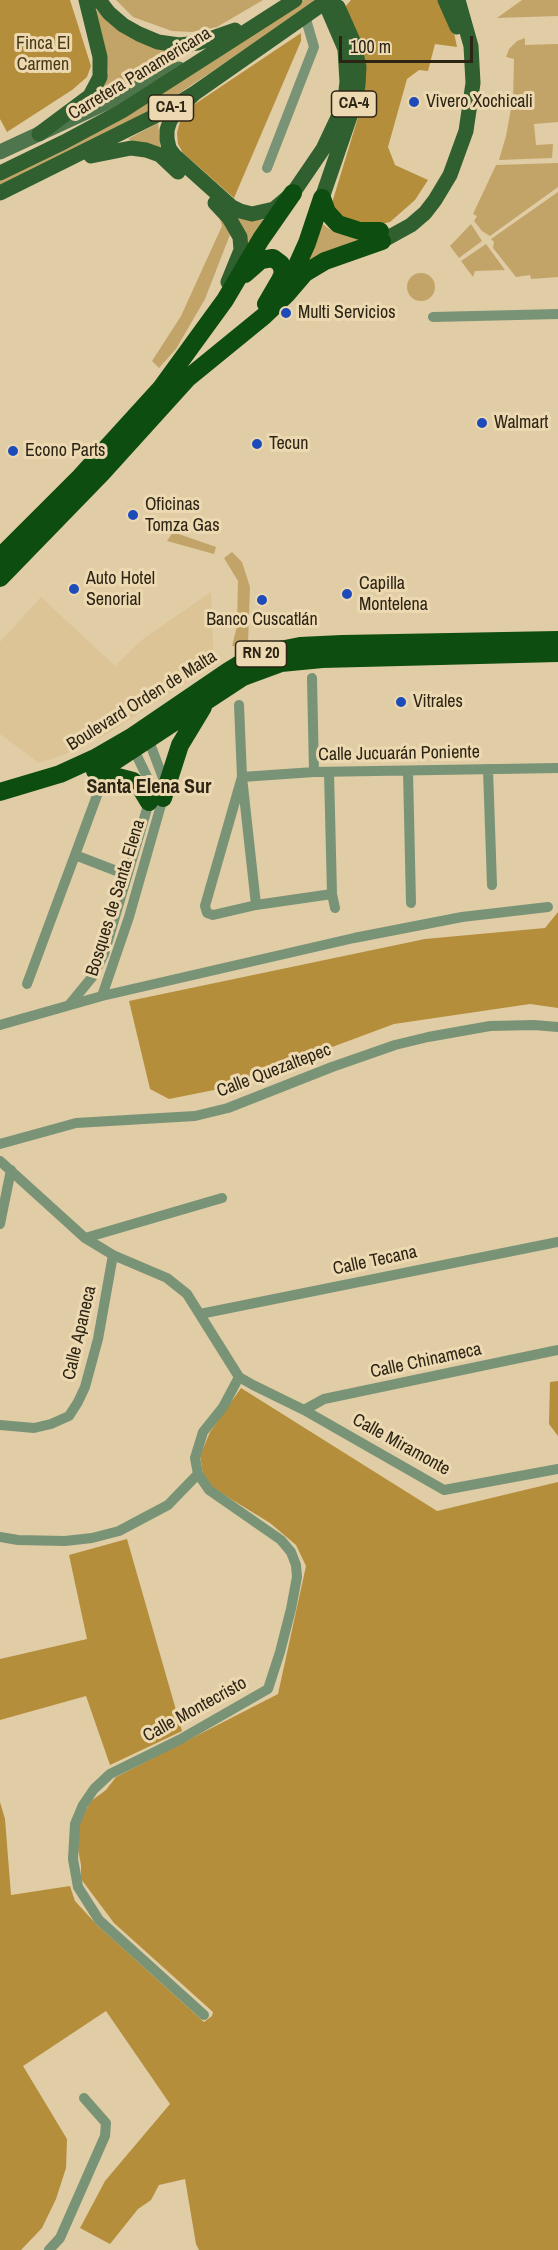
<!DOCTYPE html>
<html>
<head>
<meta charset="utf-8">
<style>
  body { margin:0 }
  #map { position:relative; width:558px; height:2250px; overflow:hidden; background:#e0cca5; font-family:"Archivo Narrow",sans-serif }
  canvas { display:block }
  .scale { position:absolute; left:339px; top:36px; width:134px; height:27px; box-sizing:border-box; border:3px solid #2c2415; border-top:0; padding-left:8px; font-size:18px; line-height:21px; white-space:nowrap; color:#2c2415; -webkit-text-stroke:4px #edd9b1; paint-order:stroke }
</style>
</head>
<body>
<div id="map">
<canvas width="558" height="2250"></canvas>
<div class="scale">100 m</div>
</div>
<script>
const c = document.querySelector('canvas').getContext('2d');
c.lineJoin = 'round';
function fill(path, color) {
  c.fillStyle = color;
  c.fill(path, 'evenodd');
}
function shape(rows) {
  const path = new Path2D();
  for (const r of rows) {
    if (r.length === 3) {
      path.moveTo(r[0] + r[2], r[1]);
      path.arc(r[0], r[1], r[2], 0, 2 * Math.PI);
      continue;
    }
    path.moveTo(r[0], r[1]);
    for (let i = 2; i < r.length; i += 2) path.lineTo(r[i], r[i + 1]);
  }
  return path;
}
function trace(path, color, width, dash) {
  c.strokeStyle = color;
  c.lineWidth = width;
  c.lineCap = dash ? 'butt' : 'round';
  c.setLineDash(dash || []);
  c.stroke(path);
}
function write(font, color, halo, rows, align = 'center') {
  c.font = font + ' "Archivo Narrow",sans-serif';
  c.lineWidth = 6;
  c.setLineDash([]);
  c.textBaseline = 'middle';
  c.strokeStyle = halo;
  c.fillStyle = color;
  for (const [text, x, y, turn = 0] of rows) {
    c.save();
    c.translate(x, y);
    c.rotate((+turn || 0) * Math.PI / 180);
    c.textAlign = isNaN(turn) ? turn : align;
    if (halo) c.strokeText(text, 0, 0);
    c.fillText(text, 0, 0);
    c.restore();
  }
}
fill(shape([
  [211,592,214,664,107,734,66,754,39,763,0,734,0,642,41,597,115,666,143,639]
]), '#dcc496');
fill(shape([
  [116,0,263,0,217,27,192,32,172,31,133,17],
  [304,0,320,0,169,100,132,122,0,186,0,178,229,49],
  [522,0,558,0,558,16,497,18],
  [94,8,115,26,197,47,171,65,86,107,100,92,108,72,105,49],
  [525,38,525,45,558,44,558,122,534,124,536,145,553,144,552,158,499,160,506,136,513,98,514,59,506,57,509,49,517,41],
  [158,123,161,151,128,139],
  [558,163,558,187,490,236,482,231,474,221,477,216,473,214,496,165],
  [558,192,558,277,531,279,530,275,516,277,493,248,494,242,491,239],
  [217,209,231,232,205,299,176,349,159,368,152,361,181,316,222,226],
  [231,214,248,220,267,220,248,248],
  [320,222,332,231,362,241,305,264],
  [471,224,482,241,459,258,450,246],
  [486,244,505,270,475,271,473,277,461,261],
  [421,287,14],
  [173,532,216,547,214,554,167,541],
  [232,552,242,562,250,587,248,644,232,646,237,626,238,581,224,558]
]), '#c2a468');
fill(shape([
  [0,0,70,0,91,66,87,77,72,90,7,132,0,119],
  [351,0,438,0,452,23,457,47,435,44,428,71,419,70,407,79,388,147,395,165,428,180,415,200,390,222,378,225,339,218,332,203,360,111,345,7],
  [301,33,301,41,234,198,183,153,178,144,177,133,180,121,189,108],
  [558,912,558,1008,530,1004,394,1024,219,1089,169,1099,150,1089,129,1001,425,939,545,928],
  [558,1381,558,1436,549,1424,550,1382],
  [241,1388,437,1511,558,1482,558,2250,199,2250,196,2244,185,2179,159,2185,151,2200,138,2209,110,2244,80,2228,105,2181,170,2104,106,2011,23,2066,67,2139,66,2168,56,2199,42,2228,21,2250,0,2250,0,1802,5,1819,11,1895,70,1886,75,1901,97,1925,204,2022,212,2016,213,2012,114,1923,81,1879,81,1865,78,1849,79,1824,83,1816,91,1801,106,1790,116,1777,278,1694,306,1566,296,1545,270,1523,213,1488,203,1474,200,1456,210,1432],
  [127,1539,182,1731,110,1765,86,1696,0,1720,0,1659,87,1639,69,1555]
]), '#b58e3b');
trace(shape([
  [267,168,314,47,305,16],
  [433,317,558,314],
  [312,678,314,772],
  [239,705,242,777,256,905],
  [488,769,492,885],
  [408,771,411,903],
  [329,772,332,894,335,908],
  [242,777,314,772,558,768],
  [242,777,205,906,207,913,213,915,256,905,332,894],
  [75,855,99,790],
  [27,984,75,855,127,875],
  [102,996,129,917,163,798,163,778,149,741],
  [70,1004,93,976,104,954,149,802,150,783,134,750],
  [0,1025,102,996,354,938,462,917,548,907],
  [0,1144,76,1123,195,1116,228,1108,332,1067,395,1045,428,1037,490,1026,534,1025,558,1027],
  [0,1161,85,1238,113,1255,167,1278,187,1294,239,1377,253,1385,304,1410,444,1490,558,1469],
  [0,1224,11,1170],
  [85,1238,222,1198],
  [200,1314,558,1242],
  [304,1410,324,1399,558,1350],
  [0,1425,34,1428,51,1424,69,1416,78,1402,85,1387,98,1339,113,1255],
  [0,1537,18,1540,65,1541,92,1538,119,1531,168,1505,198,1474],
  [204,2015,99,1920,78,1887,73,1859,75,1824,83,1805,94,1789,110,1774,179,1740,268,1689,280,1652,291,1609,297,1577,296,1565,291,1552,281,1540,209,1490,198,1474,195,1458,203,1432,223,1407,239,1377],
  [49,2250,60,2238,105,2136,106,2123,84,2098]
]), '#799377', 10);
trace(shape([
  [0,152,179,69]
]), '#4f754d', 15);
trace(shape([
  [99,0,109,13,123,25,139,34,158,42,179,45,198,43,235,30],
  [445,0,457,27],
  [195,93,177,110,170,121,167,130,167,139,169,148,174,155,232,207,240,211,252,214,274,209,293,193,323,149,340,113,345,99,347,82,345,49,324,0],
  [39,134,90,96,100,77,100,57,86,0],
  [91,156,131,148,146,150,160,155,178,172],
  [0,173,64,142,122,111,295,0],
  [0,193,167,110,195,93,328,0],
  [322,198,355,102,358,85,359,67,354,43,338,7],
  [215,203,229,218,240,237,241,250,228,282],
  [382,241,411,225,425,213,435,200,450,175,466,131,473,83,471,46,458,0]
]), '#30602f', 15);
trace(shape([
  [322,198,327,212,338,224,360,231,380,231],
  [245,274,261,260,273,258,281,264,283,273,280,280,266,304],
  [289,283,307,243,322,198],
  [0,557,80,477,161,388,225,300,261,239,293,193],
  [0,578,102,473,188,378,264,316,287,294,305,273,325,261,382,241],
  [112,763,243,677,281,663,322,659,558,653],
  [95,771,133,781,140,787,149,802],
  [0,792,60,774,95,758,133,736,227,672,248,659,265,653,300,646,342,644,558,640],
  [163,798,180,745,203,707]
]), '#0e4d10', 18);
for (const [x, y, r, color] of [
  [414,102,6,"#1d4cba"],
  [286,313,6,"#1d4cba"],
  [482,423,6,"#1d4cba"],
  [257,444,6,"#1d4cba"],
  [13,451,6,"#1d4cba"],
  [133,515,6,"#1d4cba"],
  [74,589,6,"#1d4cba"],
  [347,594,6,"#1d4cba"],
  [262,600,6,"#1d4cba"],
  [401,702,6,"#1d4cba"]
]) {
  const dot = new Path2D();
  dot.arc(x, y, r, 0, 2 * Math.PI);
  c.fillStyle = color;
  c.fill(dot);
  trace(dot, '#edd9b1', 2);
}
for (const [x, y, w] of [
  [354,104,45],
  [171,108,45],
  [261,654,51]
]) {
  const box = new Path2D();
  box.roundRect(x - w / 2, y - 13, w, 26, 4.5);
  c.fillStyle = '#edd9b1';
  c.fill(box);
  trace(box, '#2c2415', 1.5);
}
write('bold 16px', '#2c2415', null, [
  ["CA-4",354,104],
  ["CA-1",171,108],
  ["RN 20",261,654]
]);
write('18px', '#493815', '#edd9b1', [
  ["Finca El",43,44],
  ["Carmen",43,65]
]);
write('18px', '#2c2415', '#edd9b1', [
  ["Carretera Panamericana",140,74,-31],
  ["Boulevard Orden de Malta",142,701,-32],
  ["Calle Jucuarán Poniente",399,754,-1],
  ["Bosques de Santa Elena",116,898,-73],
  ["Calle Quezaltepec",274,1071,-21],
  ["Calle Tecana",375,1261,-12],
  ["Calle Apaneca",80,1333,-77],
  ["Calle Chinameca",426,1361,-12],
  ["Calle Miramonte",401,1445,29],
  ["Calle Montecristo",195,1710,-29]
]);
write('18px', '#2c2415', '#edd9b1', [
  ["Vivero Xochicali",426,102],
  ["Multi Servicios",298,313],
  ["Walmart",494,423],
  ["Tecun",269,444],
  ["Econo Parts",25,451],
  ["Oficinas",145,505],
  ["Tomza Gas",145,526],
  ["Auto Hotel",86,579],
  ["Senorial",86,600],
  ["Capilla",359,584],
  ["Montelena",359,605],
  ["Banco Cuscatlán",262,620,"center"],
  ["Vitrales",413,702]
], 'left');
write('bold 20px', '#2c2415', '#edd9b1', [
  ["Santa Elena Sur",149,788]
]);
</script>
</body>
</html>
